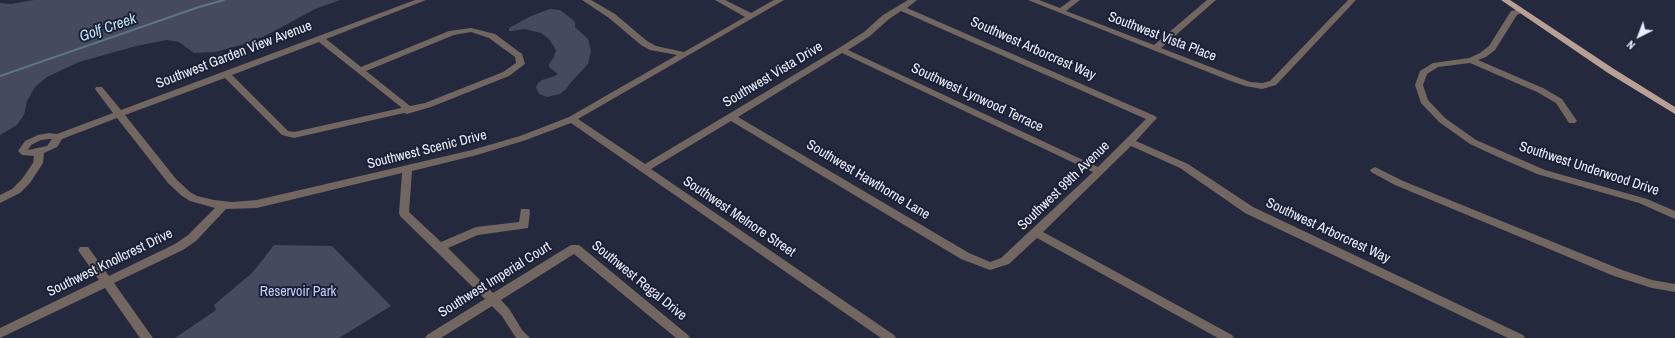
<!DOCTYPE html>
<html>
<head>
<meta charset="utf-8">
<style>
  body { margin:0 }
  #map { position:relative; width:1675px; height:338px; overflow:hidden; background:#25293e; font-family:"Archivo Narrow",sans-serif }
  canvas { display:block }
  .north { position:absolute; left:1619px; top:16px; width:40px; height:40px; -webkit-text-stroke:3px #1c2034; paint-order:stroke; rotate:222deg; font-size:11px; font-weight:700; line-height:16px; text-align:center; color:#eceffd }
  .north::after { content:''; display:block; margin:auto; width:14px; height:18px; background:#eceffd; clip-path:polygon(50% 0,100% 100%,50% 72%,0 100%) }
</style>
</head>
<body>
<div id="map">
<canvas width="1675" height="338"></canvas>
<div class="north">N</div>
</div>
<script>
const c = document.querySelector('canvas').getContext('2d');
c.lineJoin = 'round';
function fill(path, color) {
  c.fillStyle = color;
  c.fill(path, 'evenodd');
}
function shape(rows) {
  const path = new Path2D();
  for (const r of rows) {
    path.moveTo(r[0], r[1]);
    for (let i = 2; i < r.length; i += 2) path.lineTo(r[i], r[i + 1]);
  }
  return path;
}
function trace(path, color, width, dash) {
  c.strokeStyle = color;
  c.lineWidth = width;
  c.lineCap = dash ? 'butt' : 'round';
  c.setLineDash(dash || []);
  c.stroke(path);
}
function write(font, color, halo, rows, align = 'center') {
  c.font = font + ' "Archivo Narrow",sans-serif';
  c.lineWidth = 4;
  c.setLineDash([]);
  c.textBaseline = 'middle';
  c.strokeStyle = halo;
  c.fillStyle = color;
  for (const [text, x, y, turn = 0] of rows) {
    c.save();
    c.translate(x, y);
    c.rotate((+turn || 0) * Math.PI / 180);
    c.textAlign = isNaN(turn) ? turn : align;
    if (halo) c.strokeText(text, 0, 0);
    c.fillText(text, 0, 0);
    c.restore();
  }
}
fill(shape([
  [34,0,340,0,315,9,267,35,248,43,215,52,194,53,179,42,167,40,136,46,79,62,47,77,35,87,27,101,24,115,17,125,0,135,0,3,11,4],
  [550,9,560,10,573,20,575,23,575,27,588,39,591,51,588,64,573,80,566,89,560,94,547,97,539,94,536,87,538,83,542,80,555,76,558,74,549,67,549,64,554,57,556,50,549,39,541,33,524,29,512,31,509,31,509,28,531,16],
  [274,245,332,246,391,306,339,338,175,338,216,310,214,305,253,272]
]), '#454a5e');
trace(shape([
  [0,76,199,7,224,0]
]), '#5c7685', 2);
fill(shape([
  [415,0,426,0,326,39,361,67,449,31,471,28,495,34,522,54,525,64,509,76,431,107,407,114,404,113,294,138,282,135,225,78,125,115,176,179,190,192,197,196,214,200,232,202,257,200,472,150,520,136,569,117,677,55,650,50,641,45,609,18,582,0,591,0,615,14,647,41,656,46,684,52,745,17,715,0,725,0,751,13,774,0,784,0,578,119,645,164,839,48,864,32,883,15,908,0,917,0,907,8,1155,116,1157,118,1155,120,1136,141,1188,164,1253,207,1523,335,1525,338,1508,338,1245,213,1180,168,1131,146,1043,232,1232,335,1234,338,1218,338,1037,238,1009,264,990,270,961,259,731,121,651,169,894,335,896,338,881,338,571,123,526,140,477,155,412,171,409,212,441,242,476,227,519,222,521,209,529,209,530,212,528,228,478,235,448,248,493,293,571,245,579,245,688,335,690,338,676,338,574,254,501,300,510,310,522,330,530,338,516,338,502,316,492,306,441,338,425,338,427,335,485,299,400,216,399,213,402,173,257,208,226,209,196,241,183,250,114,283,153,338,140,338,105,288,0,338,0,328,99,280,80,253,78,250,80,247,88,247,109,276,175,244,188,235,215,208,190,201,182,196,168,183,117,118,62,139,57,147,44,153,43,163,30,183,20,193,0,203,0,195,12,189,22,179,33,163,34,156,22,155,18,151,25,141,38,135,49,133,57,134,113,113,95,89,96,87,102,87,121,110,415,0],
  [901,11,1146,119,1098,167,848,50,870,36,889,19,901,11],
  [471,32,489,38,515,57,516,63,503,72,425,103,410,106,366,71,454,35,471,32],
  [319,42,401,107,401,108,294,132,288,131,232,75,319,42],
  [842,53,1093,172,1001,258,990,262,969,253,738,117,842,53],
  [49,139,52,139,47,146,28,150,31,145,41,140,49,139],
  [1028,0,1039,0,1060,8,1071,0,1080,0,1066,11,1154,45,1207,0,1216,0,1161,48,1234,76,1250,82,1262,83,1270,81,1348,0,1356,0,1276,85,1262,89,1245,86,1228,80,1028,0],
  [1521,9,1525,11,1517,15,1495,50,1486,57,1478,60,1543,88,1562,99,1577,121,1575,123,1569,123,1556,103,1537,92,1470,63,1438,67,1427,74,1423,85,1428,100,1445,118,1476,140,1545,170,1647,199,1675,211,1675,219,1639,203,1537,174,1498,157,1470,144,1439,122,1421,103,1415,85,1420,71,1433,63,1469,58,1480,53,1489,46,1511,11,1521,9],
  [1375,167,1403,181,1622,270,1652,280,1675,284,1675,292,1652,288,1614,276,1395,185,1371,172,1370,170,1375,167]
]), '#726660');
fill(shape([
  [1501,0,1510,0,1614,69,1675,107,1675,114,1608,73,1501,0]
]), '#b8a094');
write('14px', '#eceffd', '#1c2034', [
  ["Southwest Vista Place",1162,37,21],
  ["Southwest Arborcrest Way",1033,49,24],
  ["Southwest Garden View Avenue",234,55,-21],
  ["Southwest Vista Drive",773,75,-31],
  ["Southwest Lynwood Terrace",977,98,25],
  ["Southwest Scenic Drive",427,150,-14],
  ["Southwest Underwood Drive",1589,169,18],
  ["Southwest Hawthorne Lane",868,180,31],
  ["Southwest 99th Avenue",1064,186,-44],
  ["Southwest Melnore Street",739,217,34],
  ["Southwest Arborcrest Way",1328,231,25],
  ["Southwest Knollcrest Drive",110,263,-26],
  ["Southwest Imperial Court",495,280,-32],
  ["Southwest Regal Drive",639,281,39]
]);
write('14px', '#c5cffc', '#1c2034', [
  ["Reservoir Park",298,292]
]);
write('italic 15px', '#bfe5f8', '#1c2034', [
  ["Golf Creek",108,28,-19]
]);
</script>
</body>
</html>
